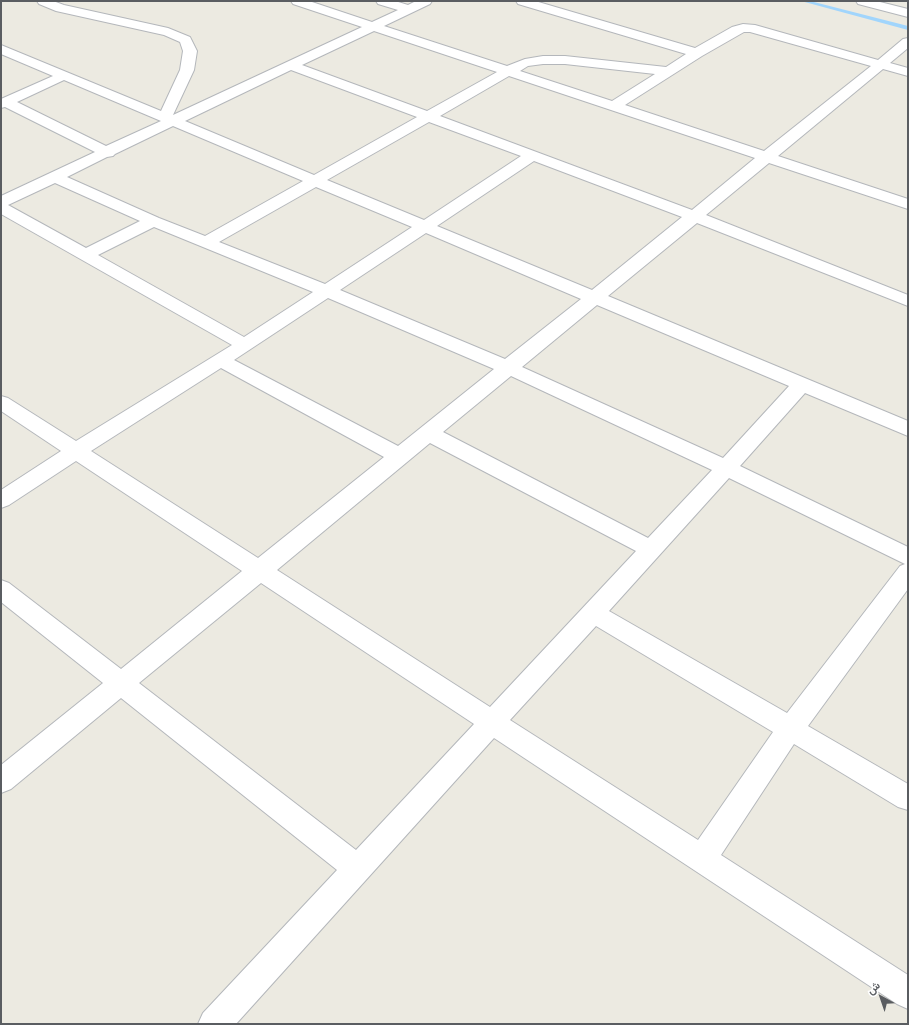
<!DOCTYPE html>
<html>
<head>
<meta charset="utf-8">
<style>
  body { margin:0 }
  #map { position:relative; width:909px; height:1025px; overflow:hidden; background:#eceae1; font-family:"Archivo Narrow",Vazirmatn,sans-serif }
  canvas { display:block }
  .frame { position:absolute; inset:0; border:2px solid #5a5d61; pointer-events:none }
  .north { position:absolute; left:861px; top:977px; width:40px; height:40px; -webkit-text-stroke:3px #fff; paint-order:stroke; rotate:320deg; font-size:11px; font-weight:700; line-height:16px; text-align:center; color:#5a5d61 }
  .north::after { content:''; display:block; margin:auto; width:14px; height:18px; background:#5a5d61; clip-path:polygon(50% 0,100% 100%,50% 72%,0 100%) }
</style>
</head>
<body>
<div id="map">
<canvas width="909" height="1025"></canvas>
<div class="frame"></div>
<div class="north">ش</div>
</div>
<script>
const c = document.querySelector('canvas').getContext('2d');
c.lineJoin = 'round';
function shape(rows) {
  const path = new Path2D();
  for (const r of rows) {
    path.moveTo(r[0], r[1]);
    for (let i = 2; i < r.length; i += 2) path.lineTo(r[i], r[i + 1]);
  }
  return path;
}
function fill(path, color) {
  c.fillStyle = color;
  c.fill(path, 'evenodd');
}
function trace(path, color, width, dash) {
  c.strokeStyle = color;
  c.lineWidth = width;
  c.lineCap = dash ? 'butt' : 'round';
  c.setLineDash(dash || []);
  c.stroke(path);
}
fill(shape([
  [801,1,810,1,908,26,908,30,801,1]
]), '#a1d5fc');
const street = shape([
  [37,1,53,1,64,5,168,28,190,37,197,51,194,70,173,115,362,27,293,4,291,1,309,1,372,22,398,10,378,4,376,1,395,1,408,5,416,1,432,1,430,4,384,26,507,66,525,59,543,56,565,56,666,67,686,54,518,4,516,1,535,1,695,48,732,27,743,24,755,25,878,60,903,39,908,38,908,48,890,63,908,68,908,76,883,69,778,156,908,199,908,209,769,163,706,215,908,295,908,306,697,223,608,296,908,421,908,436,805,393,740,466,908,547,908,589,808,726,908,784,908,810,898,807,794,744,721,855,908,975,908,1009,897,1004,494,738,236,1024,198,1024,203,1013,337,870,121,698,11,789,1,793,1,765,103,683,1,602,1,580,9,583,121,669,242,571,76,461,9,505,1,508,1,490,61,451,1,411,1,396,8,398,76,441,232,345,1,214,1,196,95,152,5,107,1,108,1,99,53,76,1,54,1,45,161,111,180,70,183,51,180,42,164,35,56,11,39,4,37,1],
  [374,31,497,72,427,111,302,65,374,31],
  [744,32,750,32,871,66,764,151,625,105,702,56,744,32],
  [543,64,565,64,655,74,612,101,520,71,528,66,543,64],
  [291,70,417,117,314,175,185,121,291,70],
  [509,76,755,158,692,210,440,116,509,76],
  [64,80,161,121,106,146,17,102,64,80],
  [429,122,521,156,424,220,327,180,429,122],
  [173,126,303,181,205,236,159,218,67,177,107,157,113,156,115,154,173,126],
  [534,161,682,217,592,290,437,226,534,161],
  [55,183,140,221,86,248,8,205,55,183],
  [316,187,412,227,325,284,219,242,316,187],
  [154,227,313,292,244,337,98,255,154,227],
  [426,233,581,299,505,359,340,290,426,233],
  [328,298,494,369,398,446,234,360,328,298],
  [597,305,789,386,723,458,522,367,597,305],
  [221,368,384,457,258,558,91,451,221,368],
  [511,376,712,470,648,538,443,432,511,376],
  [430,443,636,551,490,707,277,570,430,443],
  [729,478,905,564,900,566,787,713,609,611,729,478],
  [261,583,474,724,356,850,139,683,261,583],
  [596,626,773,732,698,840,510,720,596,626],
  [856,1,876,1,908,9,908,17,858,4,856,1]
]);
trace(street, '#b4b7bb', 2);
fill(street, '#fff');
</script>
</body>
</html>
